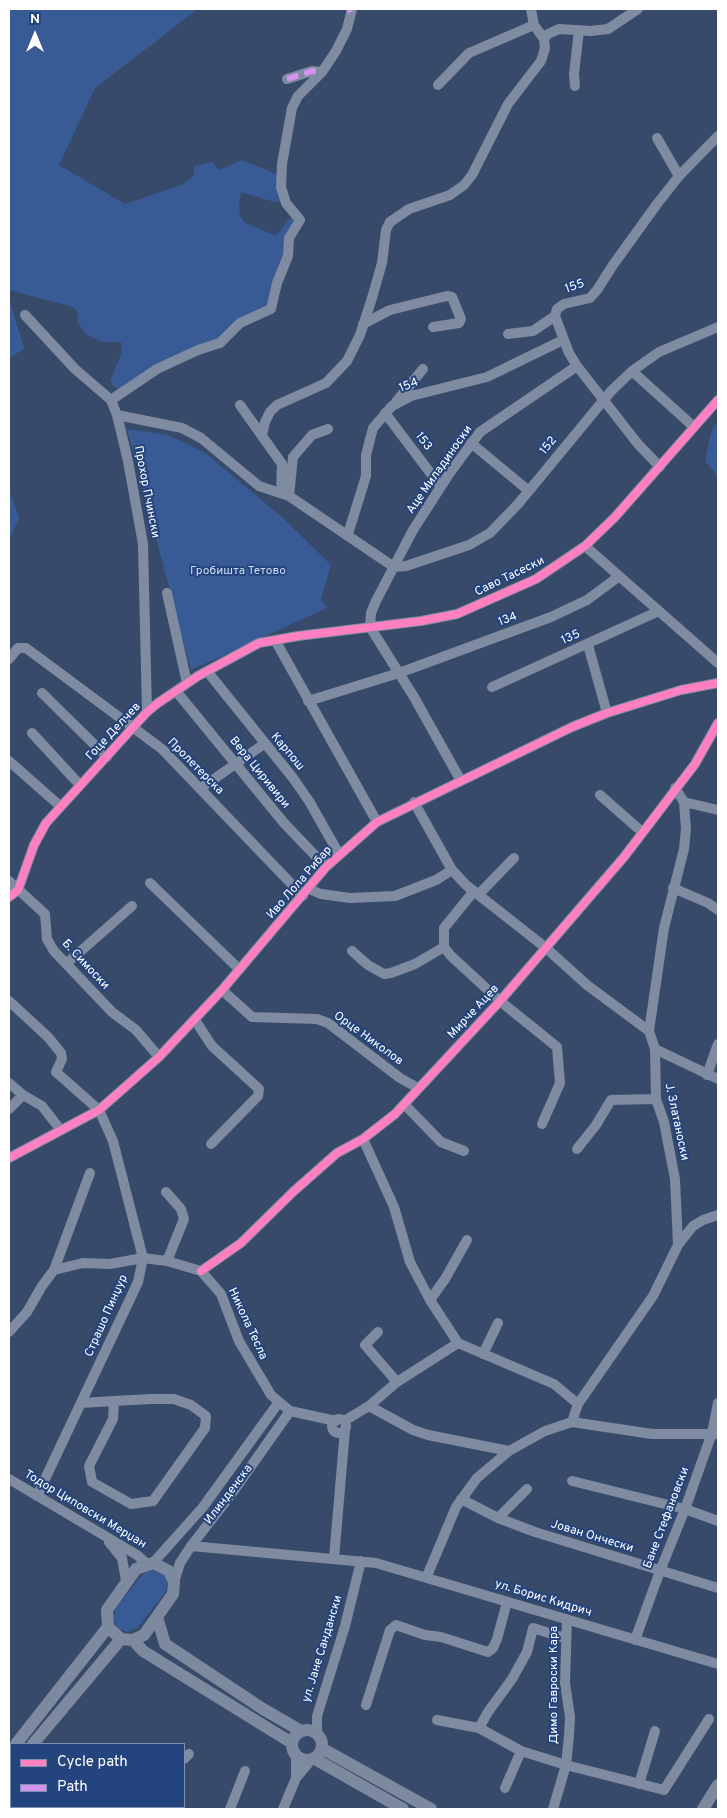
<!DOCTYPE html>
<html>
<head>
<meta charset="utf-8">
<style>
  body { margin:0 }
  #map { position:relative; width:727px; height:1818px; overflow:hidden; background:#384a6a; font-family:Overpass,sans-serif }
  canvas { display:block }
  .frame { position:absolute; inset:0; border:10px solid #fff; pointer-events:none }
  .legend { position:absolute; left:10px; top:1743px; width:175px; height:65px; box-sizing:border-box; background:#24447e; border:1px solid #7c8fb2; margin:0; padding:6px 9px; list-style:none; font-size:15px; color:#fff }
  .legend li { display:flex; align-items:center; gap:10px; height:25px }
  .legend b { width:25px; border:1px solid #7c8fb2 }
  .north { position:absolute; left:10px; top:10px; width:50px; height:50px; -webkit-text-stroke:4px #24447e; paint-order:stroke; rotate:0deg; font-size:14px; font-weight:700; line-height:20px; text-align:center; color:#fff }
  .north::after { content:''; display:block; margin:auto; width:18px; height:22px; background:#fff; clip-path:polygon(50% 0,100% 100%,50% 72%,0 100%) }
</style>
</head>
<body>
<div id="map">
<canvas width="727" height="1818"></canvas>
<div class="frame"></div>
<ul class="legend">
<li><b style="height:6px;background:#ff80c0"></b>Cycle path</li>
<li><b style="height:6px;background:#d193ec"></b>Path</li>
</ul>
<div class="north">N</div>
</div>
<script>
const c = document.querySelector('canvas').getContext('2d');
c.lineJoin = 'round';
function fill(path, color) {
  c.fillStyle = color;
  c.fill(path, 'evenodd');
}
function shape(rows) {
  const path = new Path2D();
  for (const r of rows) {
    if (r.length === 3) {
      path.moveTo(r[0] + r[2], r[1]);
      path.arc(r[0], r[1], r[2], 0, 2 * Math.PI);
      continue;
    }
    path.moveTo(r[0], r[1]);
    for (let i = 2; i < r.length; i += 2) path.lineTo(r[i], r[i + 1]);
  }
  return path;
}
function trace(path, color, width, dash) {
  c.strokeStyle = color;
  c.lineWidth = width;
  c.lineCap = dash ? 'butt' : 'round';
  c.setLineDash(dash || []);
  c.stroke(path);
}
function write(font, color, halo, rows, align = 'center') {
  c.font = font + ' Overpass,sans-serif';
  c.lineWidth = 4;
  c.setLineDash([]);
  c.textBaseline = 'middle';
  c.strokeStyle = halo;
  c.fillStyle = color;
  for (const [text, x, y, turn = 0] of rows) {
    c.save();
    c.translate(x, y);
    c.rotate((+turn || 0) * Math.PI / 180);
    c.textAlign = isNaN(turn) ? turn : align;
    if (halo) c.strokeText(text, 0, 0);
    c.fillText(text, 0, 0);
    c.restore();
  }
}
fill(shape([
  [9,9,198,9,95,88,59,165,125,204,184,184,194,175,194,166,212,162,219,170,242,160,281,176,286,203,271,201,241,192,239,207,240,216,244,222,274,235,278,234,295,212,300,217,288,256,263,315,230,335,121,392,113,386,110,381,122,352,121,342,103,342,87,335,78,323,77,311,73,307,9,290],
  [9,298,24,349,9,358],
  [718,423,718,476,705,461,710,437,713,427],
  [127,429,168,435,204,452,282,517,331,565,321,599,327,608,191,670],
  [9,489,19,518,9,540],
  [151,1569,168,1577,166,1592,137,1628,127,1632,119,1629,113,1619,116,1608,142,1575]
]), '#385a95');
trace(shape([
  [531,9,534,25,544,39],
  [287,79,312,71,322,72],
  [438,85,469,53,534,25],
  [575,86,574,74,579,30],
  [657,138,679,176],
  [25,315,75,369,111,400,117,415,128,461,143,544,147,712],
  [363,324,390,310,447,296,452,297,461,319,459,323,433,327],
  [508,334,533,331,555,316],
  [632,371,694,427],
  [111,400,157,369,198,350,220,343,240,323,271,309,277,283,288,256,289,238,300,220,286,203,281,187,282,164,292,108,298,96,322,72,336,51,347,29,352,9],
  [396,402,423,369],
  [240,405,282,464,281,493],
  [385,413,441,487],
  [117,415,182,428,201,438,259,486,289,496,394,567,406,566,469,545,490,533,518,504,612,390,632,371,659,352,718,327],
  [262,435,265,422,270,412,277,405,326,383,347,361,360,335,372,298,382,263,386,230,390,222,409,209,450,195,464,185,472,175,508,104,541,61,545,48,544,39,548,34,559,29,591,31,608,29,638,9],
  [471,443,529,491],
  [660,467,638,444,577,366,569,353,555,316,557,309,564,304,590,298,597,290,613,265,657,204,679,176,718,136],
  [289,496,293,457,312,435,328,429],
  [348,534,366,476,366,455,373,428,392,406,411,396,487,377,563,340],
  [585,546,718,663],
  [167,593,187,683],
  [370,627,371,613,376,601,413,530,449,474,480,432,577,366],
  [370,627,414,697,461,781],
  [275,640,377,822],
  [588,645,607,713],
  [9,659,18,648,26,648,162,749,303,896],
  [207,671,293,778,309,801,339,854],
  [492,687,659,611],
  [176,691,284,823,326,867],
  [42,693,107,757],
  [308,701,399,673,551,617,587,600,618,577],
  [32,733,79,784],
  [9,761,60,806],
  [201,788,264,744],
  [675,788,684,802,686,829,684,849,664,928,649,1031,655,1049,656,1099,664,1122,675,1179,678,1245],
  [600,795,642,832],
  [414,802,452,870,466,885,546,948,587,985,649,1031],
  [684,802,718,810],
  [9,881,45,914,47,939,54,951,112,1012,136,1030,159,1057],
  [150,883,239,969],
  [673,888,708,903,718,910],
  [309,889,321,894,350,898,395,896,436,880,452,870],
  [474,891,444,928,444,947,451,956,500,1001,557,1047,560,1083,542,1124],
  [479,894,514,858],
  [9,897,18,890,34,845,46,823,147,712,158,703,198,676,259,643,298,636,421,621,457,614,536,579,585,546,615,517,718,400],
  [352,951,368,965,384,974,391,973,415,964,444,947],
  [66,964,132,906],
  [222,990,252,1017,317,1019,328,1023,400,1078,418,1088],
  [9,1001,48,1037,61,1053,62,1059,56,1072,99,1110,113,1141,143,1258,138,1282,37,1496],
  [195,1020,212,1046,259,1089,258,1096,211,1144],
  [655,1049,718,1079],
  [707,1075,718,1044],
  [9,1083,23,1095,42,1106,60,1129],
  [404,1104,441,1142,464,1151],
  [9,1109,23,1095],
  [363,1139,394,1207,410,1262,430,1300,458,1343,554,1384,578,1404],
  [577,1149,596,1125,611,1100,656,1099],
  [9,1158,99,1110,159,1057,222,990,326,867,377,822,572,727,607,713,681,690,718,683],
  [166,1192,181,1209,184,1219,167,1261],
  [54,1270,90,1173],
  [201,1271,241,1243,294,1191,337,1153,363,1139,395,1114,500,1001,624,857,695,764,718,723],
  [430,1300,445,1279,467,1240],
  [9,1332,27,1312,42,1286,54,1270,83,1263,110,1264,143,1258,167,1261,201,1271,221,1294,239,1341,271,1395,290,1411,336,1421],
  [378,1332,365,1345,397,1382],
  [483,1354,498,1323],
  [81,1403,114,1401,151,1399,174,1399,191,1405,206,1416,205,1428,153,1501,131,1504,92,1482,89,1466,113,1419,114,1401],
  [369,1406,413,1430,428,1435,509,1451],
  [339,1426,7],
  [344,1421,369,1406,397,1382,458,1343],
  [572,1422,578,1404,653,1296,678,1245,693,1226,703,1220,718,1215],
  [9,1479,137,1555,147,1564],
  [572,1481,685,1509,718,1521],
  [461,1499,498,1518,535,1532,718,1588],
  [498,1518,527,1489],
  [109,1542,122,1558,126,1581],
  [191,1546,376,1563,718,1664],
  [334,1558,345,1430],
  [153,1563,203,1507,279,1402],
  [427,1576,456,1507,477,1478,509,1451,545,1431,572,1422,652,1434,718,1434],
  [174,1582,180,1563,191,1546,230,1496,290,1411],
  [635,1640,660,1571,685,1509,712,1433,718,1403],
  [366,1705,390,1630,396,1625,425,1635,441,1637,488,1652,493,1648,497,1639,507,1602],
  [437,1720,479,1728,521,1751,505,1788],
  [479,1728,488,1712,512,1679,527,1652,533,1628,565,1638],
  [317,1733,317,1716,345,1626,361,1561],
  [521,1751,566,1765,664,1790,709,1719],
  [184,1759,189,1754],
  [296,1778,296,1756],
  [639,1784,655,1731],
  [102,1807,106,1809],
  [159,1807,160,1809],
  [36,1809,38,1807],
  [230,1809,245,1771],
  [283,1809,296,1778,311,1760],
  [553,1809,566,1765,569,1736,570,1717,565,1683,567,1619]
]), '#7e8ba0', 10);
trace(shape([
  [153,1563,169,1571,174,1582,173,1594,144,1635,133,1640,121,1639,108,1627,107,1610,136,1569,153,1563],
  [157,1617,165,1644,263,1709,301,1731],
  [133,1640,143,1651,292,1743],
  [307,1745,15],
  [16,1744,108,1627],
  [33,1744,121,1639],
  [323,1749,431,1809],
  [315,1759,403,1809],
  [9,1774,11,1771],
  [703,1809,718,1785]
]), '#7c899f', 12);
trace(shape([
  [349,9,351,12],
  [287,79,312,71,322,72]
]), '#d193ec', 6, [12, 6]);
trace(shape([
  [9,897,18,890,34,845,46,823,147,712,158,703,198,676,259,643,298,636,421,621,457,614,536,579,585,546,615,517,718,400],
  [9,1158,99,1110,159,1057,222,990,326,867,377,822,572,727,607,713,681,690,718,683],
  [201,1271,241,1243,294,1191,337,1153,363,1139,395,1114,500,1001,624,857,695,764,718,723]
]), '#ff80c0', 8);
write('12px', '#fff', '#24447e', [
  ["155",575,287,-19],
  ["154",409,386,-21],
  ["153",423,442,53],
  ["152",549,446,-51],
  ["Аце Миладиноски",440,470,-55],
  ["Прохор Пчински",146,492,79],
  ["Саво Тасески",510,577,-26],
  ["134",508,620,-21],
  ["135",571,638,-24],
  ["Гоце Делчев",114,732,-47],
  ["Карпош",287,752,50],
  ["Пролетерска",195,767,45],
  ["Вера Циривири",259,773,51],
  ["Иво Лола Рибар",300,883,-49],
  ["Б. Симоски",85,965,47],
  ["Мирче Ацев",474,1012,-47],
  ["Орце Николов",368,1039,36],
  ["Ј. Златаноски",676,1122,78],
  ["Страшо Пинџур",107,1316,-66],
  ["Никола Тесла",247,1324,65],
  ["Илинденска",229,1495,-53],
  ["Тодор Циповски Мерџан",85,1510,31],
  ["Бане Стефановски",667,1518,-69],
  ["Јован Ончески",592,1537,17],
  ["ул. Борис Кидрич",543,1599,17],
  ["ул. Јане Сандански",323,1649,-73],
  ["Димо Гавроски Кара",555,1685,-90]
]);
write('12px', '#cddcf5', '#24447e', [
  ["Гробишта Тетово",238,572]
]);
</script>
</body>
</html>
